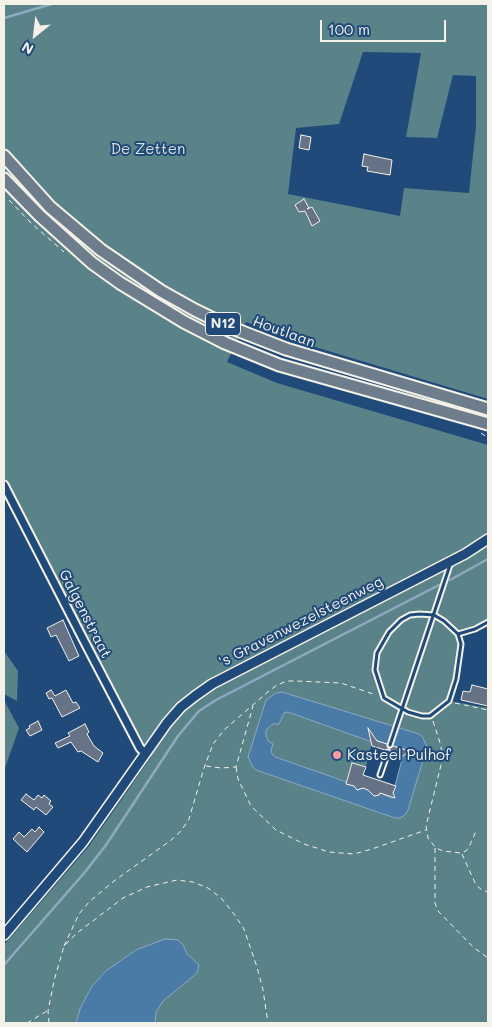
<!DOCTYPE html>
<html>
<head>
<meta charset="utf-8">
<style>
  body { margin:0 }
  #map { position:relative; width:492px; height:1027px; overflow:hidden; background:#1f4a7a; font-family:Mali,sans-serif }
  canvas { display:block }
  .frame { position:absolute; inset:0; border:5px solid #f4f1e8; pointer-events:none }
  .north { position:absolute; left:10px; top:10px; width:50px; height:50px; -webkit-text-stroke:4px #1f4a7a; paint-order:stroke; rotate:209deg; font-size:14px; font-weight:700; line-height:20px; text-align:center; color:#f4f1e8 }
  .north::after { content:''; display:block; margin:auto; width:18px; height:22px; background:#f4f1e8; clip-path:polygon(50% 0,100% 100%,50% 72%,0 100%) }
  .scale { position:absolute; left:320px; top:20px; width:126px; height:22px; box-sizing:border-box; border:2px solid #f4f1e8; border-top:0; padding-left:6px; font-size:15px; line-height:18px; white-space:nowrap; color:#f4f1e8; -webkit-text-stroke:4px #1f4a7a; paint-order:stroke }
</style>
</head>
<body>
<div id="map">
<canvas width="492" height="1027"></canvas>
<div class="frame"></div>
<div class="north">N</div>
<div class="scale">100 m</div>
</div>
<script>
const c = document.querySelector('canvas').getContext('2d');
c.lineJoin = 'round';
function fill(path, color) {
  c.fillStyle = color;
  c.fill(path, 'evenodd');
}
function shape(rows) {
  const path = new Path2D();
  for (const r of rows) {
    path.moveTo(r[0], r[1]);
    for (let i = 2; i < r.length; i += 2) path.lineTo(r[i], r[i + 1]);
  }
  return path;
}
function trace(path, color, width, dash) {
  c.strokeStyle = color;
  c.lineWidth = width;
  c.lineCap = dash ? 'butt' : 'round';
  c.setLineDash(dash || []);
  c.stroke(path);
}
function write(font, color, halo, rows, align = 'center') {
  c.font = font + ' Mali,sans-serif';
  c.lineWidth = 4;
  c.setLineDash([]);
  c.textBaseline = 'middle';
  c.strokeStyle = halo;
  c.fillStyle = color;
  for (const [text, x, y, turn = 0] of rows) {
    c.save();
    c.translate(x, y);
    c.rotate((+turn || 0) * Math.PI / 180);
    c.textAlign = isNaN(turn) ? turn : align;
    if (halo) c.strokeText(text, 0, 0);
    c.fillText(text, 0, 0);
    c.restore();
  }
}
fill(shape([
  [4,4,488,4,488,399,315,347,246,322,227,362,277,383,488,445,488,622,475,629,458,634,461,644,459,667,450,701,488,708,488,1023,155,1023,156,1012,163,1001,197,973,199,965,187,954,183,945,165,939,136,950,106,971,92,986,80,1009,76,1023,4,1023,4,945,89,846,151,757,4,477],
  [363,52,421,53,406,137,437,138,453,75,476,76,476,126,469,193,404,188,400,216,288,194,296,128,339,124],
  [282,692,419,734,405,815,400,818,395,818,256,770,253,767,276,693],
  [4,651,18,671,17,701,4,694],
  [4,700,19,728,4,771],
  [288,712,372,742,366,767,352,763,347,782,275,757,272,754,266,736,266,731,269,727,273,724,279,724,284,713]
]), '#5a8289');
const water = shape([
  [282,692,419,734,422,736,427,747,408,810,405,815,400,818,395,818,256,770,253,767,248,757,266,700,276,693,282,692],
  [288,712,372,742,373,737,376,740,387,744,403,749,404,748,408,748,408,751,405,753,403,756,393,793,393,798,391,798,380,793,379,795,374,796,371,790,362,788,358,790,354,786,346,784,347,782,275,757,272,754,271,750,273,744,268,741,266,736,266,731,269,727,273,724,279,724,284,713,288,712],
  [165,939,178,940,183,945,187,954,199,965,197,973,163,1001,156,1012,155,1023,76,1023,80,1009,92,986,106,971,136,950,165,939]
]);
fill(water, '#4a7ba7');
trace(water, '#8eaac1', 1);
trace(shape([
  [4,18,52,4],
  [450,580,488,559],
  [4,965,85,872,106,845,178,736,199,711,216,700,439,585]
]), '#8eaac1', 2.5);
const building = shape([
  [301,135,311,137,309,150,299,148,301,135],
  [364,154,392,160,390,175,367,171,368,167,362,166,364,154],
  [304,199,309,208,307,209,312,207,320,221,312,226,305,211,299,212,295,205,304,199],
  [63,620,79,656,69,661,56,635,51,637,47,628,63,620],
  [472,685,488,689,488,706,461,700,463,691,470,692,472,685],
  [51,690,55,696,66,690,73,703,76,702,80,708,62,717,52,698,49,699,46,693,51,690],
  [38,721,42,730,30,736,26,730,30,728,29,726,38,721],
  [85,724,89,732,87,734,94,746,103,753,98,762,81,751,78,752,71,742,58,748,55,743,70,736,68,733,85,724],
  [368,728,377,741,387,744,388,748,391,748,393,746,409,751,403,756,391,752,389,749,385,750,372,746,368,728],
  [352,763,366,767,363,775,396,786,393,793,395,798,380,793,379,795,374,796,368,790,363,788,357,790,354,786,346,784,352,763],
  [26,794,34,800,38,795,42,798,44,795,51,801,49,804,53,807,46,815,36,807,34,810,21,800,26,794],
  [39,827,44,832,27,852,13,839,19,832,24,837,32,829,35,832,39,827]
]);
fill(building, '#667285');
trace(building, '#f4f1e8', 1);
const service = shape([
  [420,614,434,615,444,621,458,634,461,644,456,679,449,701,430,716,422,716,408,712,384,698,375,670,377,653,389,632,401,620,410,615,420,614],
  [458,634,475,629,488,622],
  [390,745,450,565],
  [380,775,388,752]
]);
const minor = shape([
  [4,485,81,635,140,748,145,753]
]);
const tertiary = shape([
  [4,935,83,842,167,723,181,707,195,696,212,684,465,554,488,539]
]);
const primary = shape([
  [4,156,50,207,101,250,161,291,195,310,232,328,286,349,488,409],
  [4,179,40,216,92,263,120,283,184,322,225,343,279,365,488,424]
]);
trace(service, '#f4f1e8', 7);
trace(minor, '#f4f1e8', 11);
trace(tertiary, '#f4f1e8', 12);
trace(primary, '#f4f1e8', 15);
trace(shape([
  [9,200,31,223,64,252],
  [481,433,488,438],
  [455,703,488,710],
  [433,721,441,746,442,761,426,826,428,838,436,848,443,851,461,853,466,851,469,847,476,831],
  [206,766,221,768,236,767,253,706],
  [236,767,238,779,251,806,276,830,304,844,329,852,354,854,372,849,426,830],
  [435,848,435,903,438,911,473,947,488,958],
  [462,854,476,885,482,890,488,892],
  [64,946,79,914,89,902,114,881,170,841,181,831,189,819,204,768,213,744,224,730,269,691,277,685,287,681,296,681,341,683,376,695],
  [27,1023,47,1011],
  [49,1023,48,1011,54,981,64,946,77,933,123,898,147,887,177,880,193,882,208,888,221,898,234,914,244,929,257,967,263,990,268,1023]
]), '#f4f1e8', 1, [5, 4]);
trace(service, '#1f4a7a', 3);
trace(minor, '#1f4a7a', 7);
trace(tertiary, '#1f4a7a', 9);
trace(primary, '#6d7d8c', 11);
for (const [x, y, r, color] of [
  [337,755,5,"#ff9aa2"]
]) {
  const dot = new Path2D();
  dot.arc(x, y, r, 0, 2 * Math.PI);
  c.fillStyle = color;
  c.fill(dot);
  trace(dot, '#1f4a7a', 2);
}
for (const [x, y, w] of [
  [223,324,35]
]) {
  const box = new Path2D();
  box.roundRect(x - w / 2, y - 11.5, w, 23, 4);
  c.fillStyle = '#1f4a7a';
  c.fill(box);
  trace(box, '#f4f1e8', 1);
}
write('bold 14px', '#f4f1e8', null, [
  ["N12",223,324]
]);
write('15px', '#dde0da', '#1f4a7a', [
  ["De Zetten",148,149]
]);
write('15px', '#f4f1e8', '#1f4a7a', [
  ["Houtlaan",284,332,20],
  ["Galgenstraat",85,614,63],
  ["'s Gravenwezelsteenweg",301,622,-27]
]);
write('15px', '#f4f1e8', '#1f4a7a', [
  ["Kasteel Pulhof",347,755]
], 'left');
</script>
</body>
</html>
